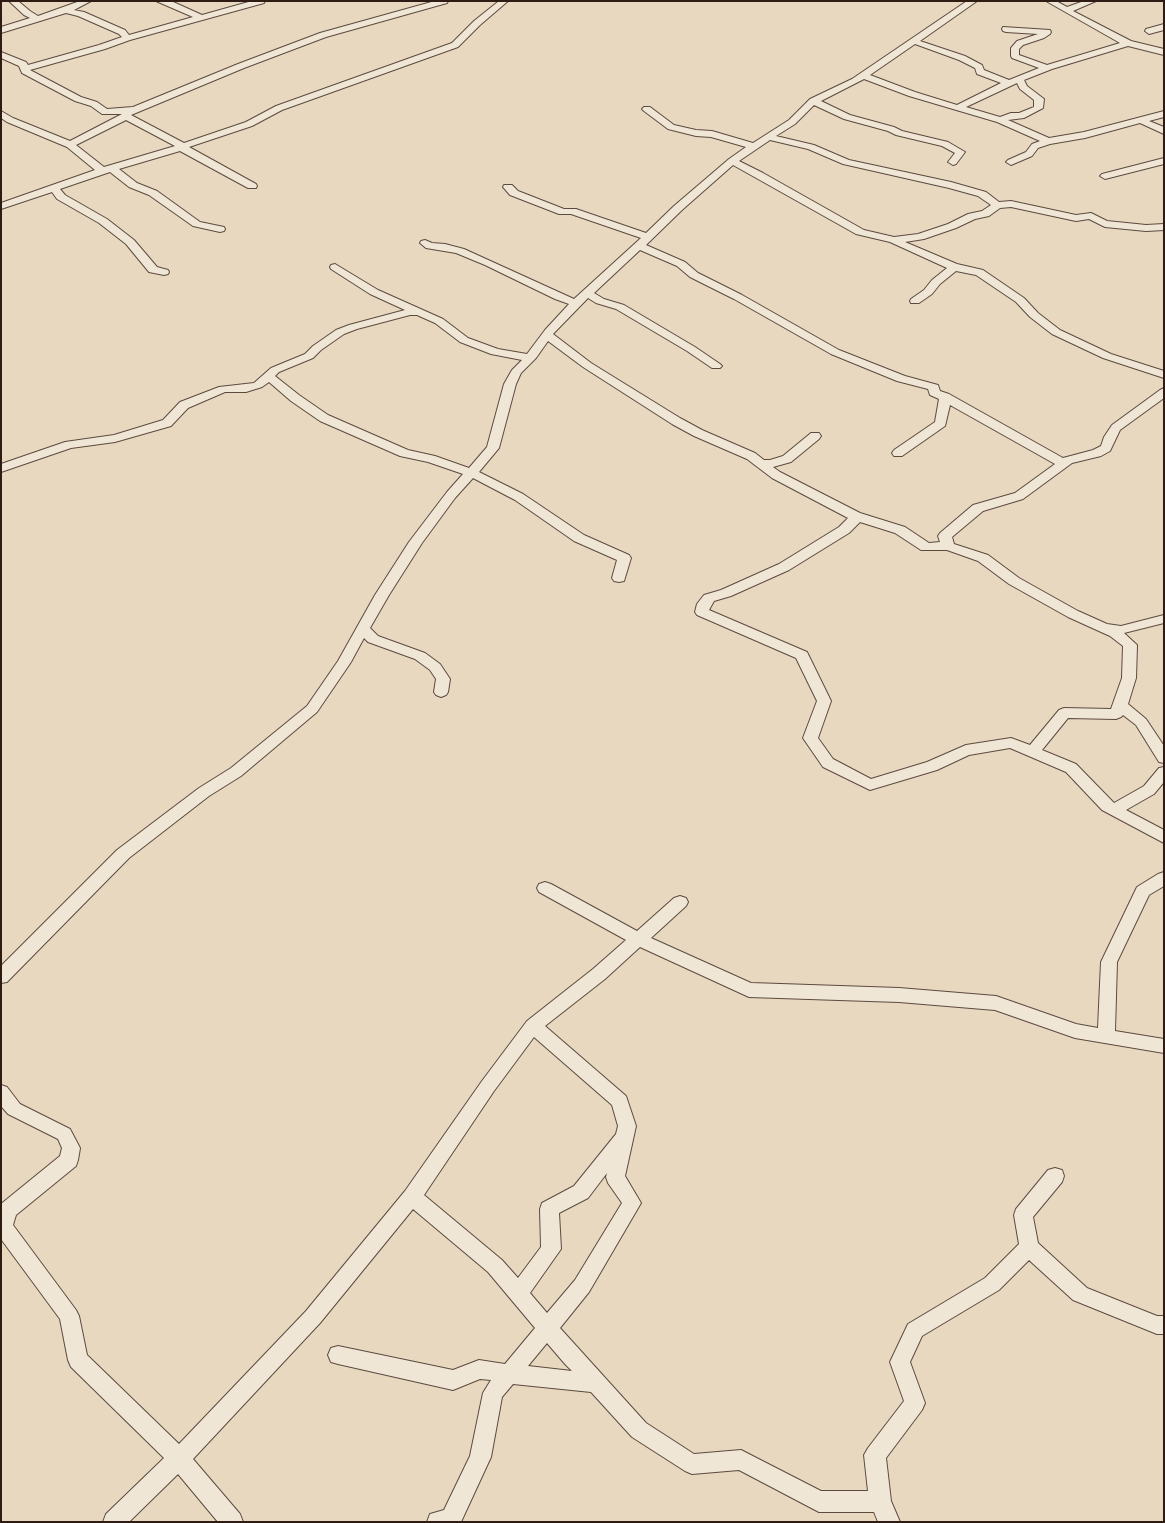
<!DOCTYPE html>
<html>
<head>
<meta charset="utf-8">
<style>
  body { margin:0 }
  #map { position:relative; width:1165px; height:1523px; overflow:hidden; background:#e8d8c0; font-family:"Sorts Mill Goudy",serif }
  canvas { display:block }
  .frame { position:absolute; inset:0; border:2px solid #2e1b14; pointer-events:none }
</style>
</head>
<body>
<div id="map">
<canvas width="1165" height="1523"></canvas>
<div class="frame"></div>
</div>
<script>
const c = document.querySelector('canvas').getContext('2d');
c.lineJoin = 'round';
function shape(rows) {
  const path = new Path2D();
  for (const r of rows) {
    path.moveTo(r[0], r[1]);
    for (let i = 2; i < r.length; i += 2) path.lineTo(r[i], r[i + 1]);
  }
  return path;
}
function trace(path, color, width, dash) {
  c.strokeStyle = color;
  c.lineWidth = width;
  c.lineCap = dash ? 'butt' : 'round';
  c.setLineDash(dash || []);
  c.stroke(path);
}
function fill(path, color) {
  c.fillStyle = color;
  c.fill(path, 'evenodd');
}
const street = shape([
  [9,1,18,1,30,11,38,16,80,1,91,1,74,10,84,12,125,30,129,35,193,17,156,1,171,1,202,15,252,1,265,1,264,3,130,40,105,49,30,70,81,97,97,102,107,109,133,107,238,64,320,33,435,1,448,1,447,3,326,37,244,68,131,115,184,143,246,122,276,106,452,43,474,21,499,1,508,1,480,25,458,47,282,110,252,126,189,147,256,184,257,186,256,188,248,188,180,151,119,169,137,183,157,191,200,222,224,227,225,229,224,231,220,232,193,226,149,195,129,187,110,172,60,189,65,195,107,219,134,240,157,267,168,270,169,272,168,274,164,275,149,272,126,244,99,223,57,199,52,192,1,209,1,203,95,170,67,147,7,122,1,118,1,111,13,118,70,141,122,114,102,114,91,106,75,101,22,73,19,66,1,58,1,52,26,62,28,65,99,45,122,37,119,34,78,16,66,13,1,33,1,27,30,18,24,15,9,1],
  [126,120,175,146,104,167,76,145,126,120],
  [967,1,977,1,920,41,965,56,982,65,984,70,1009,80,1039,68,1012,58,1011,56,1011,48,1017,41,1038,34,1006,32,1003,31,1002,29,1003,27,1050,30,1051,32,1050,34,1044,38,1023,45,1019,49,1019,55,1047,65,1120,43,1046,1,1056,1,1067,7,1084,1,1096,1,1073,11,1131,41,1164,49,1164,55,1128,46,1052,69,1024,80,1027,86,1044,99,1043,108,1024,118,1008,120,1049,138,1084,132,1164,111,1164,117,1149,121,1164,127,1164,134,1140,123,1085,138,1050,144,1038,148,1032,156,1011,165,1006,162,1008,160,1026,152,1032,144,1040,141,997,122,909,96,864,79,821,101,850,115,894,127,902,131,948,142,965,152,956,164,953,165,948,162,955,153,942,146,896,135,888,131,844,119,814,105,795,124,776,136,814,145,849,160,951,182,986,192,999,202,1011,201,1076,215,1091,213,1107,221,1146,225,1164,224,1164,230,1146,231,1105,227,1089,219,1076,221,1011,207,1000,208,989,216,975,219,956,228,924,239,905,242,957,264,983,270,1024,298,1038,313,1060,330,1111,354,1164,371,1164,378,1103,358,1052,334,1030,317,1016,302,976,275,956,271,940,284,932,294,919,303,911,303,910,301,911,299,924,290,932,280,947,268,890,242,856,234,733,165,682,210,646,245,685,262,698,273,742,295,839,350,905,376,938,385,940,391,949,394,1063,458,1093,450,1101,446,1104,437,1112,425,1160,390,1164,388,1164,398,1120,430,1110,451,1101,456,1072,463,1023,499,983,511,952,537,954,544,988,555,1019,578,1078,611,1107,624,1121,626,1164,615,1164,623,1124,633,1137,645,1136,678,1128,704,1146,719,1164,746,1164,763,1159,762,1136,725,1123,715,1121,717,1116,719,1068,718,1042,750,1076,764,1114,803,1144,786,1159,768,1164,767,1164,782,1154,794,1126,810,1164,830,1164,843,1102,810,1066,772,1010,748,969,755,937,770,870,790,823,767,803,738,817,701,796,658,697,615,695,612,697,604,704,595,721,590,779,564,839,527,848,518,772,478,747,459,694,436,672,424,583,367,548,341,536,358,521,373,516,384,499,448,479,472,523,494,584,535,629,555,631,558,624,581,619,582,614,581,612,578,617,560,574,541,515,500,473,478,455,498,422,543,389,595,370,628,378,636,425,653,440,664,450,679,448,692,446,695,441,697,436,695,434,692,436,679,430,670,415,659,368,642,364,638,351,662,317,712,241,776,209,796,129,858,7,982,1,983,1,966,117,850,199,788,231,768,307,706,338,661,375,595,409,542,447,492,463,474,428,462,400,456,320,421,291,401,269,382,262,387,246,392,225,392,188,408,171,426,115,442,71,448,1,472,1,464,65,442,114,435,163,420,180,402,219,387,254,383,271,368,305,354,313,346,336,330,349,325,405,310,370,294,331,269,330,267,331,265,335,264,378,290,443,319,468,338,498,349,527,354,545,330,569,304,555,299,485,265,456,253,426,248,420,243,421,241,425,240,432,243,445,244,464,249,574,299,641,238,571,214,559,214,510,195,503,187,504,185,512,185,518,191,564,209,576,209,646,233,674,206,729,159,746,147,711,137,696,136,668,129,644,111,642,109,644,107,650,107,674,125,696,130,712,131,753,143,789,120,810,99,852,79,967,1],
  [915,44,959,60,975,68,977,74,1001,83,957,105,915,92,870,75,915,44],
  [1017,83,1020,89,1034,100,1034,107,1019,113,1011,113,1000,117,966,107,1017,83],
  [770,140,808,149,843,164,949,188,978,196,991,205,982,211,968,214,948,224,918,234,894,237,864,230,763,173,739,161,770,140],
  [640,250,677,266,690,277,734,299,831,354,897,381,928,389,930,395,939,399,935,422,894,450,892,453,894,456,902,456,945,426,950,405,1055,464,1015,493,973,505,940,533,938,536,940,542,929,543,905,527,860,513,780,472,773,467,791,462,819,439,821,436,819,433,811,433,783,456,770,460,764,460,755,453,702,430,680,418,591,363,553,334,588,298,596,303,616,309,687,351,712,368,720,368,722,366,720,364,695,347,624,305,604,299,594,293,640,250],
  [410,315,417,315,435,323,460,342,491,354,522,360,512,370,504,384,487,447,469,468,435,456,408,450,328,415,299,395,275,376,279,372,313,358,321,350,344,334,357,329,410,315],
  [860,522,895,533,921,550,947,550,978,561,1009,584,1068,617,1110,636,1123,646,1122,678,1111,709,1064,708,1059,710,1030,745,1011,738,966,745,927,762,871,779,833,759,818,738,831,701,807,652,709,610,714,601,731,596,789,570,849,533,860,522],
  [1164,24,1164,30,1149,34,1145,31,1146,29,1164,24],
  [1164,158,1164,164,1105,179,1100,176,1102,174,1164,158],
  [1164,872,1164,886,1149,895,1117,962,1115,1031,1164,1039,1164,1053,1075,1038,995,1010,899,1002,749,997,640,947,605,979,545,1026,626,1096,636,1126,625,1176,641,1203,589,1292,560,1328,646,1423,694,1454,741,1450,821,1491,868,1491,864,1455,868,1448,904,1401,890,1362,908,1324,985,1278,1019,1244,1014,1215,1016,1209,1048,1170,1055,1168,1062,1170,1064,1176,1062,1182,1033,1217,1038,1243,1087,1288,1157,1316,1164,1316,1164,1334,1157,1334,1073,1300,1029,1260,999,1290,922,1336,910,1362,925,1403,922,1410,886,1458,891,1501,900,1522,878,1522,874,1512,819,1512,739,1470,692,1474,685,1471,632,1437,591,1392,513,1384,502,1397,491,1457,461,1522,427,1522,430,1514,444,1510,470,1456,483,1393,491,1380,480,1379,453,1390,338,1364,331,1362,328,1355,331,1348,338,1346,453,1370,479,1360,505,1364,535,1328,488,1272,413,1209,320,1323,193,1459,240,1514,243,1522,218,1522,178,1474,129,1522,103,1522,106,1514,164,1458,71,1367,68,1360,60,1319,1,1239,1,1204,60,1156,62,1148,58,1139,8,1114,1,1106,1,1085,7,1087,20,1104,70,1129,80,1148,78,1160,76,1166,16,1215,13,1225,76,1310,79,1316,87,1355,179,1444,306,1311,405,1191,482,1081,527,1021,593,969,626,940,539,892,537,888,539,884,545,882,551,884,637,931,674,898,680,896,686,898,688,902,686,906,651,938,751,983,899,988,996,996,1076,1024,1098,1028,1101,962,1137,887,1158,874,1164,872],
  [534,1037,612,1105,618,1126,616,1134,574,1186,542,1203,540,1209,541,1247,518,1278,502,1260,424,1195,494,1091,534,1037],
  [607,1173,606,1177,608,1183,622,1203,575,1280,547,1313,530,1293,561,1249,559,1213,588,1198,607,1173],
  [547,1343,565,1364,572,1371,528,1366,547,1343]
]);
trace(street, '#5c4a3f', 2);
fill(street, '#f0e6d6');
</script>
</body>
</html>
